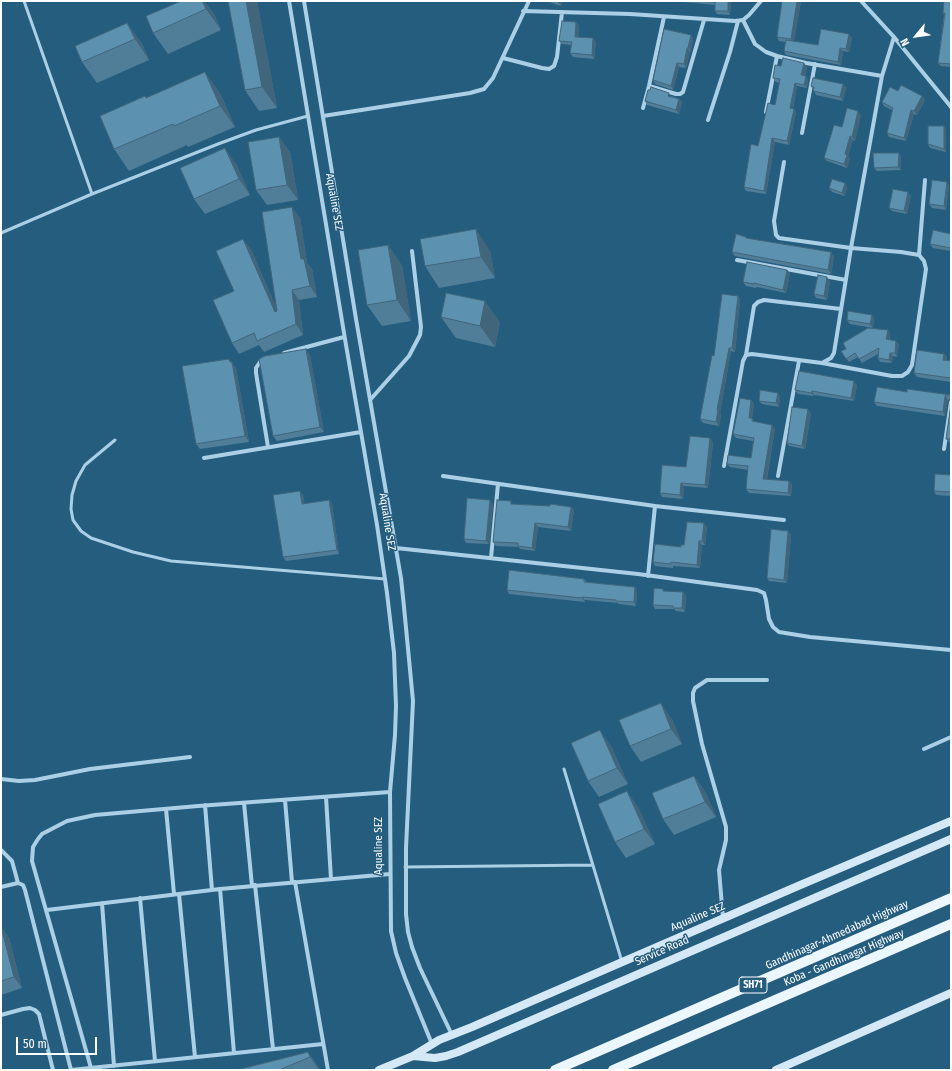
<!DOCTYPE html>
<html>
<head>
<meta charset="utf-8">
<style>
  body { margin:0 }
  #map { position:relative; width:952px; height:1071px; overflow:hidden; background:#255d7f; font-family:"Fira Sans Condensed",sans-serif }
  canvas { display:block }
  .frame { position:absolute; inset:0; border:2px solid #fff; pointer-events:none }
  .north { position:absolute; left:896px; top:16px; width:40px; height:40px; -webkit-text-stroke:3px #255d7f; paint-order:stroke; rotate:241deg; font-size:11px; font-weight:700; line-height:16px; text-align:center; color:#fff }
  .north::after { content:''; display:block; margin:auto; width:14px; height:18px; background:#fff; clip-path:polygon(50% 0,100% 100%,50% 72%,0 100%) }
  .scale { position:absolute; left:16px; top:1037px; width:81px; height:18px; box-sizing:border-box; border:2px solid #fff; border-top:0; padding-left:5px; font-size:12px; line-height:14px; white-space:nowrap; color:#fff; -webkit-text-stroke:3px #255d7f; paint-order:stroke }
</style>
</head>
<body>
<div id="map">
<canvas width="952" height="1071"></canvas>
<div class="frame"></div>
<div class="north">N</div>
<div class="scale">50 m</div>
</div>
<script>
const c = document.querySelector('canvas').getContext('2d');
c.lineJoin = 'round';
function shape(rows) {
  const path = new Path2D();
  for (const r of rows) {
    path.moveTo(r[0], r[1]);
    for (let i = 2; i < r.length; i += 2) path.lineTo(r[i], r[i + 1]);
  }
  return path;
}
function trace(path, color, width, dash) {
  c.strokeStyle = color;
  c.lineWidth = width;
  c.lineCap = dash ? 'butt' : 'round';
  c.setLineDash(dash || []);
  c.stroke(path);
}
function fill(path, color) {
  c.fillStyle = color;
  c.fill(path, 'evenodd');
}
function write(font, color, halo, rows, align = 'center') {
  c.font = font + ' "Fira Sans Condensed",sans-serif';
  c.lineWidth = 3;
  c.setLineDash([]);
  c.textBaseline = 'middle';
  c.strokeStyle = halo;
  c.fillStyle = color;
  for (const [text, x, y, turn = 0] of rows) {
    c.save();
    c.translate(x, y);
    c.rotate((+turn || 0) * Math.PI / 180);
    c.textAlign = isNaN(turn) ? turn : align;
    if (halo) c.strokeText(text, 0, 0);
    c.fillText(text, 0, 0);
    c.restore();
  }
}
trace(shape([
  [24,1,92,194],
  [1,233,92,194,218,144,256,130,308,116],
  [115,440,85,465,76,481,72,495,71,509,73,520,81,531,91,538,133,552,171,561,385,579],
  [564,769,622,962],
  [405,867,593,865]
]), '#abd0e6', 3);
trace(shape([
  [289,1,346,345,377,525,387,593,394,653,396,706,395,735,390,792,391,931,396,953,405,978,432,1044],
  [304,1,356,319,401,578,404,607,413,701,406,848,406,914,408,932,412,947,420,968,452,1035],
  [861,1,894,37,951,107],
  [523,11,630,14,735,21,743,20,749,15,761,1],
  [743,20,755,44,766,52,777,56,806,63,882,76],
  [503,58,542,68,549,69,554,66,557,57,562,12],
  [649,86,676,94,680,94,683,92,704,20],
  [643,108,649,86,664,17],
  [766,112,777,56],
  [323,116,470,93,484,89,493,78,529,1],
  [708,120,730,52,738,21],
  [802,133,815,64],
  [784,162,774,221,776,235,779,238,851,248,901,252,919,255,924,261,926,269,912,365,908,372,902,376,892,376,822,363],
  [919,255,925,180],
  [737,260,846,280],
  [284,353,344,337],
  [746,355,754,306,758,302,764,300,841,309],
  [264,360,260,362,256,368,256,373,268,447],
  [370,400,409,356,420,335,421,327,412,251],
  [944,449,951,402],
  [204,458,361,432],
  [724,466,743,361,746,355,752,354,822,363,831,358,834,353,851,248,882,76,894,37],
  [443,476,655,506,648,576],
  [778,476,799,361],
  [655,506,784,520],
  [396,548,638,574,757,590,764,593,766,600,769,619,773,627,779,632,810,637,951,650],
  [491,558,498,484],
  [924,749,951,737],
  [1,779,19,781,35,780,90,769,190,757],
  [326,797,331,879],
  [285,800,292,882],
  [244,803,252,886],
  [205,805,212,890],
  [166,809,174,894],
  [1,850,12,861,18,883],
  [295,882,328,1070],
  [255,885,273,1049],
  [1,887,18,883,23,885,25,890,71,1070],
  [220,889,234,1053],
  [179,894,195,1057],
  [140,898,155,1061],
  [102,903,114,1066],
  [47,910,220,889,390,874],
  [723,918,719,870,726,840,726,827,702,744,693,701,693,693,695,688,707,680,767,680],
  [1,1015,23,1009,30,1008,35,1010,39,1014,53,1070],
  [91,1068,32,861,33,847,38,839,42,834,67,821,95,815,198,806,390,792],
  [71,1070,323,1044]
]), '#abd0e6', 4);
trace(shape([
  [413,1056,439,1040,472,1027,798,886,951,821],
  [379,1070,413,1056,435,1058,446,1056,458,1052,951,839],
  [776,1070,951,993]
]), '#d4e9f5', 8);
trace(shape([
  [555,1070,951,898],
  [613,1070,951,924]
]), '#ecf6fd', 10);
fill(shape([
  [204,1,214,14,221,30,168,54,153,33],
  [228,1,257,1,277,108,259,111,245,90],
  [546,1,563,1,561,6],
  [684,1,731,1,730,15,717,14,715,11,715,5,685,2],
  [782,1,801,1,794,41,818,45,852,38,849,52,843,51,841,65,786,55,784,51,785,42,779,41,777,37],
  [951,1,951,67,941,66,938,63,944,15,943,13],
  [576,22,579,26,578,37,596,42,594,59,573,57,570,53,571,45,562,44,559,41],
  [127,23,142,44,149,60,97,83,82,62],
  [691,35,693,39,691,52,690,52,686,68,679,67,673,90,655,84,653,80],
  [781,66,807,67,805,76,806,76,808,80,807,88,797,86,793,109,794,109,796,112,789,145,775,142,766,194,746,191,744,187,758,146,775,105,780,83,776,82,773,78],
  [843,84,846,88,843,101,816,95,811,86],
  [898,91,922,96,925,100,917,115,914,114,906,141,889,137,887,133,892,110,884,106,882,102],
  [220,93,235,127,188,147,187,145,129,171,114,149,147,98],
  [672,96,679,99,682,102,679,114,647,105,645,101],
  [861,115,855,141,853,140,848,156,850,159,847,168,827,161,824,158,842,127],
  [944,126,946,130,946,152,930,148,928,144],
  [279,137,290,152,298,200,267,205,256,190],
  [901,157,901,170,877,171,874,168],
  [236,164,250,195,205,214,194,199],
  [845,183,847,187,845,196,832,192,829,188],
  [949,185,946,210,932,208,929,204],
  [908,192,911,196,907,214,892,211,889,208],
  [300,218,307,263,312,269,317,297,299,300,303,335,264,352,259,345,239,354,232,343,234,291,251,249,277,310],
  [951,234,951,251,933,248,930,244],
  [388,245,402,266,411,321,382,326,367,305],
  [490,251,495,278,439,288,425,266],
  [732,252,831,252,834,256,831,274,735,256],
  [787,270,790,273,786,293,757,287,756,288,746,286,743,282],
  [830,281,827,300,816,298,814,294],
  [738,296,740,300,735,352,731,351,720,413,721,414,719,426,703,423,700,419,714,356],
  [872,315,874,319,873,328,850,324,847,320],
  [441,317,500,322,495,347,456,338],
  [888,330,890,334,890,339,899,344,897,357,893,356,892,363,880,362,878,358,878,354,862,363,858,357,849,362,841,351],
  [944,354,947,357,946,360,951,361,951,382,917,377,914,373],
  [310,355,324,432,277,441,273,436],
  [229,359,236,368,249,442,200,449,196,444],
  [857,385,854,401,814,395,814,396,798,394,795,390],
  [907,392,951,395,951,399,950,399,948,400,945,416,877,406,874,402],
  [780,396,779,407,762,404,759,401],
  [751,400,754,404,752,418,754,422,775,428,767,479,789,481,792,485,791,496,749,493,746,489,748,470,730,467,727,464,751,458,753,441,736,438,733,434],
  [951,404,951,443,949,442,946,439],
  [811,413,805,449,789,446,787,443],
  [713,442,708,488,684,486,683,499,662,497,660,493,686,467],
  [951,475,951,496,936,495,934,491],
  [303,495,304,504,329,500,332,504,339,554,286,561,283,557],
  [493,504,489,544,466,543,464,539],
  [513,504,571,507,574,510,571,531,538,527,535,551,520,549,519,547,496,546,493,542],
  [707,527,705,545,702,545,700,568,673,566,673,568,655,566,653,562,684,545],
  [788,531,791,535,787,583,769,581,767,578],
  [584,579,587,582,637,591,636,606,619,604,618,603,585,600,585,602,509,594,507,590],
  [664,591,686,595,685,612,676,611,674,609,655,609,653,605],
  [672,719,682,744,641,762,630,746],
  [611,746,628,784,599,797,588,781],
  [694,776,705,791,716,817,674,835,663,819],
  [638,807,655,844,626,858,615,842],
  [1,927,9,938,22,988,1,995],
  [308,1052,319,1068,320,1070,237,1070]
]), '#507d97');
fill(shape([
  [202,1,204,1,214,14,221,30,206,9],
  [246,1,257,1,277,108,262,87],
  [558,1,563,1,561,6,558,2],
  [728,1,731,1,730,15,728,11],
  [797,1,801,1,794,43,791,39],
  [576,22,579,26,578,40,575,37],
  [127,23,142,44,149,60,135,39],
  [849,34,852,38,849,52,846,49],
  [691,35,693,39,691,52,688,48],
  [593,38,596,42,594,59,592,55],
  [687,48,690,52,686,68,684,64],
  [840,48,843,51,841,65,838,62],
  [677,63,679,67,673,90,671,86],
  [804,63,807,67,804,79,801,75],
  [205,72,220,93,235,127,220,106],
  [806,76,808,80,807,88,804,85],
  [795,83,797,86,792,112,790,108],
  [843,84,846,88,843,101,840,97],
  [922,96,925,100,917,115,914,111],
  [679,99,682,102,679,114,676,110],
  [794,109,796,112,789,145,787,141],
  [911,110,914,114,906,141,904,138],
  [858,111,861,115,855,141,852,137],
  [944,126,946,130,946,152,944,149],
  [850,136,853,140,848,156,850,159,847,168,844,164,845,154],
  [279,137,290,152,298,200,287,185],
  [772,138,775,142,766,194,764,191],
  [225,148,236,164,250,195,239,179],
  [899,153,901,157,901,170,898,167],
  [947,182,949,185,946,210,944,206],
  [845,183,847,187,845,196,842,193],
  [908,192,911,196,907,214,904,211],
  [292,207,300,218,307,263,312,269,317,297,310,286,301,259],
  [476,229,490,251,495,278,481,257],
  [243,239,251,249,283,322,275,312],
  [388,245,402,266,411,321,397,300],
  [831,252,834,256,831,274,828,270],
  [787,270,790,273,786,293,783,290],
  [827,277,830,281,827,300,824,296],
  [292,290,299,300,303,335,296,324],
  [738,296,740,300,735,352,732,348],
  [485,301,500,322,495,347,480,326],
  [872,315,874,319,873,328,870,324],
  [888,330,890,334,889,343,886,339],
  [896,341,899,344,897,357,895,353],
  [729,348,731,351,720,413,721,414,719,426,716,422,717,410],
  [306,349,310,355,324,432,320,427],
  [890,353,893,356,892,363,889,360],
  [944,354,947,357,946,364,943,360],
  [229,359,236,368,249,442,245,436],
  [854,381,857,385,854,401,851,398],
  [812,391,814,395,814,396,811,393],
  [778,393,780,396,779,407,776,403],
  [945,396,948,400,945,416,943,412],
  [751,400,754,404,751,422,749,418],
  [808,409,811,413,805,449,802,446],
  [772,425,775,428,766,482,763,479],
  [710,438,713,442,708,488,705,485],
  [789,481,792,485,791,496,788,493],
  [681,483,684,486,683,499,680,495],
  [300,491,303,495,305,508,302,504],
  [329,500,332,504,339,554,337,550],
  [490,500,493,504,489,544,486,541],
  [571,507,574,510,571,531,568,527],
  [535,523,538,527,535,551,532,548],
  [704,523,707,527,705,545,702,541],
  [788,531,791,535,787,583,784,580],
  [699,541,702,545,700,568,697,565],
  [635,587,637,591,636,606,634,602],
  [683,592,686,595,685,612,682,608],
  [582,597,585,600,585,602,582,598],
  [661,703,672,719,682,744,671,729],
  [600,730,611,746,628,784,617,768],
  [694,776,705,791,716,817,705,802],
  [627,791,638,807,655,844,644,829],
  [1,927,9,938,22,988,14,977],
  [308,1052,319,1068,320,1070,319,1070,310,1057]
]), '#41667b');
const building = shape([
  [181,1,202,1,206,9,153,33,146,16,181,1],
  [228,1,246,1,262,87,245,90,228,1],
  [706,1,728,1,728,11,715,11,715,2,706,1],
  [782,1,797,1,791,39,777,37,782,1],
  [944,1,951,1,951,64,938,63,945,13,943,13,944,1],
  [562,21,576,22,575,37,593,38,592,55,570,53,572,42,559,41,562,21],
  [127,23,135,39,82,62,75,46,127,23],
  [664,29,691,35,688,48,687,48,684,64,677,63,671,86,653,80,664,29],
  [821,29,849,34,846,49,840,48,838,62,784,51,786,40,818,45,821,29],
  [783,58,804,63,801,75,806,76,804,85,795,83,790,108,794,109,787,141,772,138,764,191,744,187,751,144,758,146,768,103,775,105,780,79,773,78,775,65,781,66,783,58],
  [205,72,220,106,174,126,173,124,114,149,100,116,145,96,146,98,205,72],
  [813,78,843,84,840,97,813,91,814,87,811,86,813,78],
  [901,85,922,96,914,111,911,110,904,138,887,133,893,108,882,102,890,87,898,91,901,85],
  [651,87,669,93,668,96,679,99,676,110,645,101,648,90,650,90,651,87],
  [847,108,858,111,852,137,850,136,845,154,847,155,844,164,824,158,834,125,842,127,847,108],
  [928,126,944,126,944,149,928,144,928,126],
  [279,137,287,185,256,190,248,142,279,137],
  [225,148,239,179,194,199,180,168,225,148],
  [873,153,899,153,898,167,874,168,873,153],
  [832,179,845,183,842,193,829,188,832,179],
  [932,180,947,182,944,206,929,204,932,180],
  [893,189,908,192,904,211,889,208,893,189],
  [292,207,301,259,304,259,310,286,292,290,296,324,257,341,254,333,232,343,213,300,234,291,216,251,243,239,275,312,277,311,262,212,292,207],
  [476,229,481,257,425,266,420,239,476,229],
  [933,230,951,234,951,248,930,244,933,230],
  [736,234,746,237,746,238,831,252,828,270,732,252,736,234],
  [388,245,397,300,367,305,358,250,388,245],
  [747,262,787,270,783,290,754,283,754,284,743,282,747,262],
  [818,275,827,277,824,296,814,294,818,275],
  [446,293,485,301,480,326,441,317,446,293],
  [722,294,738,296,732,348,729,348,717,410,718,410,716,422,700,419,712,355,714,356,722,294],
  [848,311,872,315,870,324,847,320,848,311],
  [868,328,888,330,886,339,896,341,895,353,890,353,889,360,878,358,879,348,859,359,855,353,846,359,841,351,846,349,843,343,868,328],
  [306,349,320,427,273,436,259,359,265,356,306,349],
  [917,350,944,354,943,360,951,361,951,378,914,373,917,350],
  [229,359,230,362,232,362,245,436,196,444,182,366,229,359],
  [799,371,854,381,851,398,812,391,811,393,795,390,799,371],
  [877,387,907,392,907,389,951,395,951,397,950,395,947,395,945,396,943,412,874,402,877,387],
  [760,390,778,393,776,403,759,401,760,390],
  [740,398,751,400,749,418,752,418,752,421,772,425,763,479,789,481,788,493,746,489,748,466,727,464,728,455,751,458,754,438,733,434,740,398],
  [951,404,951,439,946,439,951,404],
  [792,407,808,409,802,446,787,443,792,407],
  [690,436,710,438,705,485,681,483,680,495,660,493,662,465,686,467,690,436],
  [935,474,951,475,951,492,934,491,935,474],
  [300,491,302,504,329,500,337,550,283,557,273,495,300,491],
  [467,498,490,500,486,541,464,539,467,498],
  [497,500,511,501,511,504,550,506,550,504,571,507,568,527,535,523,532,548,518,546,518,543,493,542,497,500],
  [687,522,704,523,702,541,699,541,697,565,671,562,670,564,653,562,655,544,681,547,681,545,684,545,687,522],
  [771,529,788,531,784,580,767,578,771,529],
  [509,570,584,579,584,582,635,587,634,602,616,601,616,600,582,597,582,598,507,590,509,570],
  [654,588,663,589,663,591,683,592,682,608,673,608,673,606,653,605,654,588],
  [661,703,671,729,630,746,619,720,661,703],
  [600,730,617,768,588,781,571,743,600,730],
  [694,776,705,802,663,819,652,793,694,776],
  [627,791,644,829,615,842,598,804,627,791],
  [1,927,14,977,1,981,1,927],
  [308,1052,310,1057,279,1070,237,1070,308,1052]
]);
fill(building, '#5d91b0');
trace(building, '#41667b', 1);
for (const [x, y, w] of [
  [753,985,28]
]) {
  const box = new Path2D();
  box.roundRect(x - w / 2, y - 8, w, 16, 3);
  c.fillStyle = '#255d7f';
  c.fill(box);
  trace(box, '#fff', 1);
}
write('bold 10px', '#fff', null, [
  ["SH71",753,985]
]);
write('11px', '#fff', '#255d7f', [
  ["Aqualine SEZ",334,202,80],
  ["Aqualine SEZ",387,522,81],
  ["Aqualine SEZ",379,846,-90],
  ["Aqualine SEZ",698,917,-23],
  ["Gandhinagar-Ahmedabad Highway",837,935,-24],
  ["Service Road",662,951,-24],
  ["Koba - Gandhinagar Highway",844,958,-23]
]);
</script>
</body>
</html>
